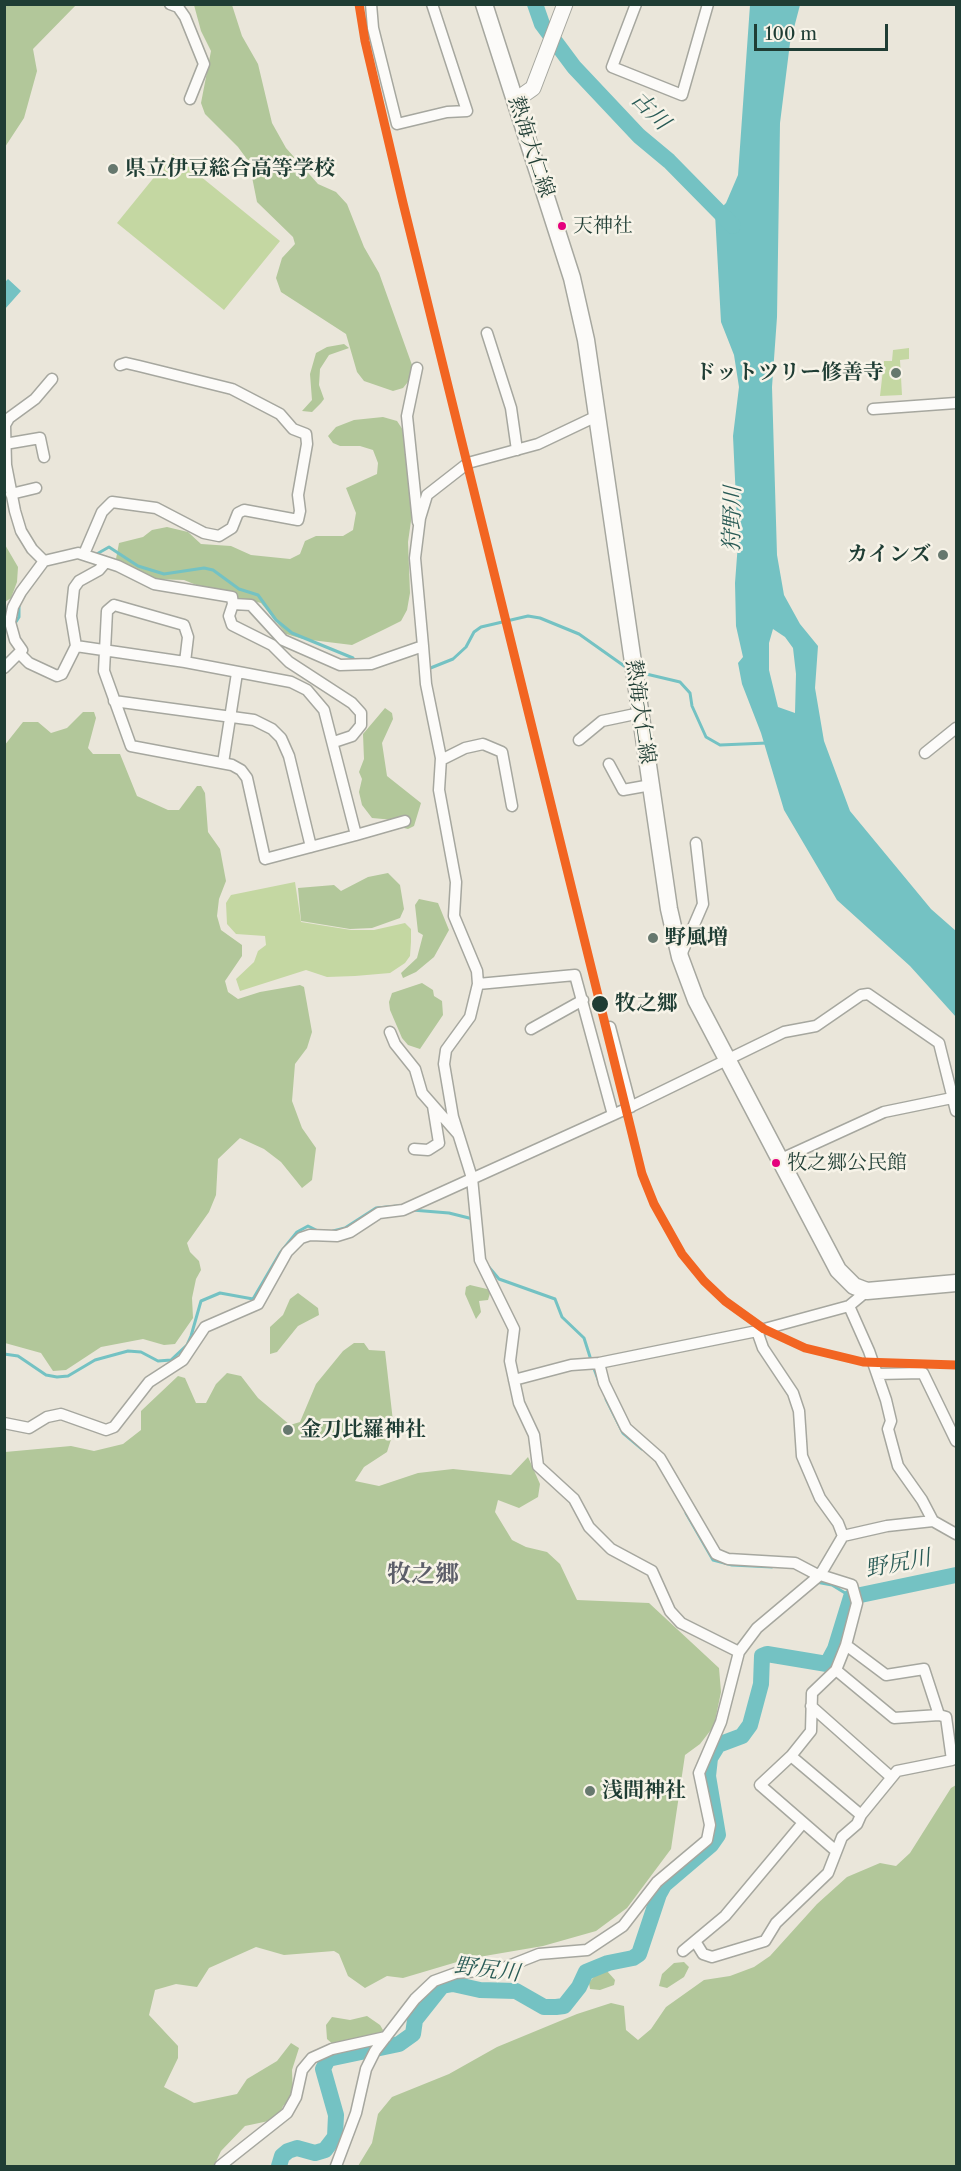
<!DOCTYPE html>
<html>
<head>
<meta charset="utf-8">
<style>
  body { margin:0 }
  #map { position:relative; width:961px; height:2171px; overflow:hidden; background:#eae6da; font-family:"Libre Caslon Text",serif }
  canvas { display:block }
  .frame { position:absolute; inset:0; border:6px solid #1f3d34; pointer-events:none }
  .scale { position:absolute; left:754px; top:24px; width:134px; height:27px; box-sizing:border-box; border:3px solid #1f3d34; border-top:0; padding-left:8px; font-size:18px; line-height:21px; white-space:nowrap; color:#1f3d34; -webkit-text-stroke:4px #f7f3e8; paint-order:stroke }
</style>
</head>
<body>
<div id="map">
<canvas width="961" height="2171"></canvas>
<div class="frame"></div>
<div class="scale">100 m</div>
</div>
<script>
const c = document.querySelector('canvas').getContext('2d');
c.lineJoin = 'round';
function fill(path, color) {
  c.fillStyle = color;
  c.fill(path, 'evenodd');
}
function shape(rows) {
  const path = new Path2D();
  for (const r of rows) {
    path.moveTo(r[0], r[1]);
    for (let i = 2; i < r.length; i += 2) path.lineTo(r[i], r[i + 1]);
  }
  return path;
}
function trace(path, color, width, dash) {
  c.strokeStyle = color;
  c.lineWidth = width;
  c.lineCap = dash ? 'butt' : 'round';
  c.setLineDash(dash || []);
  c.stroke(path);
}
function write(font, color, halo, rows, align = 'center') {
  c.font = font + ' "Libre Caslon Text","Noto Serif JP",serif';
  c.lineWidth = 5;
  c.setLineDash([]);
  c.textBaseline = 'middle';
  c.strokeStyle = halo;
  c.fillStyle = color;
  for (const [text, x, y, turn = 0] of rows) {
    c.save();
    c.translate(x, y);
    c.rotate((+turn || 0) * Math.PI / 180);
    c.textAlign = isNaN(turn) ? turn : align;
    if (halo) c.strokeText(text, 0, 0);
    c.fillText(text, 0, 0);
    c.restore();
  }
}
fill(shape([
  [173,154,280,241,224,310,117,223],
  [909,348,909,359,900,360,902,395,880,396,884,361,892,361,893,350],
  [295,882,301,922,351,930,374,930,405,923,411,929,411,942,410,956,405,963,390,973,355,976,327,977,306,970,240,991,236,979,254,962,258,951,266,945,265,936,236,934,227,924,226,903,231,895]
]), '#c4d7a2');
fill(shape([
  [5,4,76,5,33,49,37,71,24,118,5,147],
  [194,5,232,5,242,36,258,64,272,123,286,148,318,184,336,192,347,204,364,247,379,273,412,365,412,377,403,388,393,391,364,381,357,372,346,334,281,292,276,278,282,258,295,244,293,237,257,202,249,162,238,147,205,114,201,103,211,51,201,31],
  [344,344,349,348,329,355,320,369,319,385,324,399,321,403,312,412,302,411,312,400,310,374,316,353,327,347],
  [383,417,397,421,405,433,413,507,408,542,410,593,407,610,401,621,385,629,352,645,303,639,286,634,261,603,249,600,236,601,184,580,153,579,116,559,119,543,143,537,152,530,167,527,188,532,201,544,231,546,251,555,290,559,300,554,305,541,316,536,343,536,353,530,356,513,346,488,377,474,378,463,373,450,360,446,340,446,333,443,328,436,336,427,354,420],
  [4,543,18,567,17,582,11,598,5,602],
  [385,708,392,713,393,719,382,743,387,776,421,803,414,826,408,829,400,827,394,820,372,818,362,805,359,792,362,779,359,772,364,759,363,734],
  [83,712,94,712,96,718,88,748,93,754,120,754,137,796,168,810,179,810,197,786,201,786,205,793,208,832,220,849,226,881,219,899,217,916,221,930,242,945,242,956,225,981,228,992,238,999,260,992,300,985,304,987,312,1032,307,1048,295,1064,292,1101,302,1128,316,1148,312,1180,302,1188,281,1162,264,1149,240,1138,218,1159,216,1195,209,1212,187,1243,190,1252,199,1261,201,1270,196,1279,192,1298,193,1318,175,1344,164,1345,143,1339,101,1347,66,1370,53,1371,41,1353,5,1343,4,746,23,722,38,722,51,733,67,728],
  [388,873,400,885,404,909,400,918,372,928,350,929,301,921,298,888,334,885,341,891,368,877],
  [419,899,438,903,449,930,434,957,416,972,403,978,401,973,417,958,423,935,418,932,415,905],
  [422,983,433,990,434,996,442,1001,443,1015,420,1049,408,1045,402,1038,390,1010,389,1002,392,993],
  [470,1285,491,1290,488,1300,479,1301,481,1312,476,1319,465,1294,466,1287],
  [298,1293,318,1308,319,1315,298,1326,277,1352,270,1354,270,1327,283,1315,290,1299],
  [354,1343,364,1343,369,1350,385,1351,394,1430,387,1452,364,1467,355,1481,379,1486,418,1473,453,1469,511,1475,528,1457,540,1484,538,1497,519,1508,498,1500,495,1512,512,1540,526,1547,547,1552,560,1564,577,1600,649,1603,719,1668,721,1692,714,1726,700,1744,685,1755,671,1849,627,1908,596,1931,543,1946,467,1959,403,1978,387,1976,365,1988,348,1976,339,1954,334,1951,284,1955,256,1947,209,1968,197,1987,176,1984,155,1990,149,2015,178,2046,178,2058,164,2087,194,2103,237,2094,247,2079,277,2061,291,2043,299,2048,292,2070,293,2097,283,2106,278,2119,245,2126,221,2151,214,2166,5,2166,5,1452,71,1446,94,1451,123,1444,141,1430,141,1411,178,1376,185,1378,196,1403,206,1403,216,1384,227,1373,241,1376,258,1398,290,1425,300,1422,316,1384,343,1351],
  [956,1785,956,2166,358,2166,372,2143,378,2114,392,2097,449,2074,497,2047,577,2014,611,2003,624,2006,626,2030,638,2040,651,2029,666,2007,704,1980,730,1976,754,1967,770,1956,817,1904,847,1877,880,1863,896,1866,910,1853,951,1788],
  [684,1962,689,1967,684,1977,667,1988,659,1986,662,1974,674,1963],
  [607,1971,615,1980,614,1985,600,1990,590,1989,589,1983,595,1975],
  [367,2016,380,2025,383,2030,381,2035,335,2046,327,2039,326,2025,332,2017,350,2020]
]), '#b2c79a');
fill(shape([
  [750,5,800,5,790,43,780,123,777,317,772,387,777,555,784,595,800,624,818,646,815,688,824,741,850,811,931,909,956,931,956,1017,910,966,837,900,784,810,761,733,742,684,738,663,743,657,736,626,735,583,738,543,733,436,739,387,734,355,721,322,715,214,726,203,738,175],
  [773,629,785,637,793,648,796,674,795,713,778,707,769,670,769,643],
  [8,279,21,291,5,309,5,282]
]), '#74c2c3');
trace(shape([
  [95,555,109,547,138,566,164,574,204,568,213,570,239,589,258,595,276,620,292,633,353,658],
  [14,625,19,617,19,606],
  [428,669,453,659,466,647,474,632,481,627,528,616,540,618,579,634,627,668],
  [642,673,680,682,690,693,692,706,706,737,720,745,767,743],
  [412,1210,449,1213,473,1219],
  [333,1231,345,1228,376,1208,398,1206],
  [488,1266,499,1279,555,1299,562,1317,584,1338,591,1360],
  [4,1354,18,1356,46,1375,57,1377,68,1376,95,1360,128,1351,141,1352,158,1361,171,1360,187,1345,191,1336,201,1301,220,1293,253,1299,280,1253,297,1232,308,1226,320,1232],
  [593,1366,599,1382],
  [606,1399,623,1433,642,1449],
  [686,1513,713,1560,732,1565,772,1567],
  [816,1582,832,1585,850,1596]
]), '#74c2c3', 3);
trace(shape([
  [535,4,542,24,574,67,639,136,669,161,733,226],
  [279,2166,282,2156,288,2151,297,2148,315,2153,325,2150,335,2137,336,2115,323,2069,328,2059,399,2044,413,2034,415,2020,442,1986,453,1984,480,1990,516,1991,544,2007,556,2007,564,2006,579,1987,586,1972,608,1963,633,1958,639,1954,659,1894,664,1885,711,1845,718,1835,708,1776,710,1758,718,1745,742,1736,750,1725,761,1684,762,1656,767,1654,827,1664,835,1649,851,1597,956,1575]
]), '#74c2c3', 16);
const street = shape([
  [170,4,178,7,185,17,204,64,190,99],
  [371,4,373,28,397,124,447,112,467,111,432,4],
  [636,4,612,67,682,95,708,4],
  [487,333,511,408,517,450],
  [417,368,407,416,418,522],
  [873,409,956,403],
  [599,415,538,444,468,463,427,495,420,518,415,558,423,646,426,684,441,758,439,790,456,882,454,916,477,971,478,984,470,1017,446,1050,444,1064,453,1117,472,1178,480,1260,514,1329,510,1361,519,1403,534,1435,538,1466,574,1499,589,1527,611,1549,652,1571,670,1611,681,1623,739,1652],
  [5,444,40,438,44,457],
  [11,494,36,488],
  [84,554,102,512,112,502,156,508,204,533,219,536,232,528,238,513,244,510,298,520,300,511,298,495,307,444,306,434,293,429,280,414,232,389,139,366,126,363,120,365],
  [44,561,32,549,21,531,15,511,6,465,5,425,9,418,35,399,52,379],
  [233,604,251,605,283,640,340,665,371,664,423,646],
  [114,605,184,625,188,637,185,662,291,682,307,690,324,710,356,835,265,859,247,778,241,770,232,765,131,746,104,671,107,611,114,605],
  [76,646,71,616,74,588,79,581,99,570,105,563],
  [19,653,29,663,57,676,62,674,76,646,185,662],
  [4,668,22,650,15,640,10,622,13,607,21,592,44,561,78,553,118,566,154,584,232,597,233,604,229,616,232,625,272,645,289,662,352,703,361,713,361,725,357,730,352,736,334,742],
  [114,701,254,720,272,729,281,738,289,756,311,847],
  [579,740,602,721,640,713],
  [925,753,956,728],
  [441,760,465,748,483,744,502,752,512,806],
  [223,763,237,673],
  [609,764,623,790,651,785],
  [356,835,405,821],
  [681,955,703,904,696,843],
  [478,984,575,975,613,1115],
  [610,1027,631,1107],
  [531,1029,583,1000],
  [390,1032,395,1044,415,1069,422,1093,458,1134],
  [414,1149,428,1150,439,1143,433,1106],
  [779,1160,884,1112,952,1098],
  [849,1306,869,1351,886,1400,891,1421,888,1429,898,1466,922,1500,933,1521,956,1534],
  [599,1363,604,1383,626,1428,660,1458,716,1554,728,1559,795,1563,814,1573,852,1585,857,1603,846,1645,836,1670,812,1693,811,1731,791,1756,760,1785,836,1851],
  [877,1374,923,1373,956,1441],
  [514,1380,571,1365,599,1363,757,1331,849,1306,867,1291],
  [4,1423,29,1428,47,1417,61,1414,106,1430,114,1427,149,1382,183,1360,205,1327,258,1304,287,1252,301,1238,310,1235,337,1236,350,1232,379,1213,403,1210,626,1109,784,1032,816,1026,861,995,868,994,939,1043,956,1111],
  [843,1536,887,1526,933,1521],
  [846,1645,886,1675,924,1669,939,1715],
  [811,1706,891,1777],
  [791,1756,861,1815],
  [695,1941,703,1954,712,1957,765,1941,776,1923,828,1873,842,1837,857,1824,861,1815,897,1771,952,1760,946,1717,939,1715,894,1718,836,1670],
  [683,1951,725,1916,802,1824],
  [220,2166,287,2113,296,2097,302,2070,312,2058,332,2049,386,2037],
  [336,2166,356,2113,366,2069,375,2051,415,1999,434,1981,456,1973,501,1969,539,1954,587,1950,623,1926,657,1882,707,1840,710,1825,699,1773,721,1722,739,1652,757,1628,820,1575,843,1536,838,1523,820,1498,802,1456,799,1411,793,1393,763,1348,757,1331]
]);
const secondary = shape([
  [516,100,533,88,565,4]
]);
const primary = shape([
  [484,4,572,278,586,340,669,909,680,957,696,1000,838,1270,854,1286,867,1291,956,1283]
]);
trace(street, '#a6a79f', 13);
trace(secondary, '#a6a79f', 17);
trace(primary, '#a6a79f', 19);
trace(street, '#fcfbf9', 10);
trace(secondary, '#fcfbf9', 15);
trace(primary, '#fcfbf9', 16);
trace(shape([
  [359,4,365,41,403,203,642,1174,654,1204,682,1254,704,1281,725,1301,764,1329,805,1348,863,1362,956,1365]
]), '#f26522', 9);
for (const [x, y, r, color] of [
  [113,169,6,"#66786e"],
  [562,226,5,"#e5007d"],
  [896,373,6,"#66786e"],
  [943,555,6,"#66786e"],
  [653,938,6,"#66786e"],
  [600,1004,9,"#1f3d34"],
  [776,1163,5,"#e5007d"],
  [288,1430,6,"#66786e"],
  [590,1791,6,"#66786e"]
]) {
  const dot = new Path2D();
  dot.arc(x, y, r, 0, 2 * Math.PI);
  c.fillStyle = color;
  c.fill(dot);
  trace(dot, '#f7f3e8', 2);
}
write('20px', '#1f3d34', '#f7f3e8', [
  ["天神社",573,226],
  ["牧之郷公民館",787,1163]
], 'left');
write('21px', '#1f3d34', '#f7f3e8', [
  ["熱海大仁線",531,147,72],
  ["熱海大仁線",640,712,82]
]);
write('bold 21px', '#1f3d34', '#f7f3e8', [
  ["県立伊豆総合高等学校",125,169],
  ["ドットツリー修善寺",884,373,"right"],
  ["カインズ",931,555,"right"],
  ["野風増",665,938],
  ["金刀比羅神社",300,1430],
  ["浅間神社",602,1791]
], 'left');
write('bold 21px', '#1f3d34', '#f7f3e8', [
  ["牧之郷",615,1004]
], 'left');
write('italic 22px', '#285a55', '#f7f3e8', [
  ["古川",650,111,45],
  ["狩野川",733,519,-89],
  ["野尻川",898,1564,-11],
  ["野尻川",487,1970,7]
]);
write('bold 24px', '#5c5e69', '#f7f3e8', [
  ["牧之郷",423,1575]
]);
</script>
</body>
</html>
